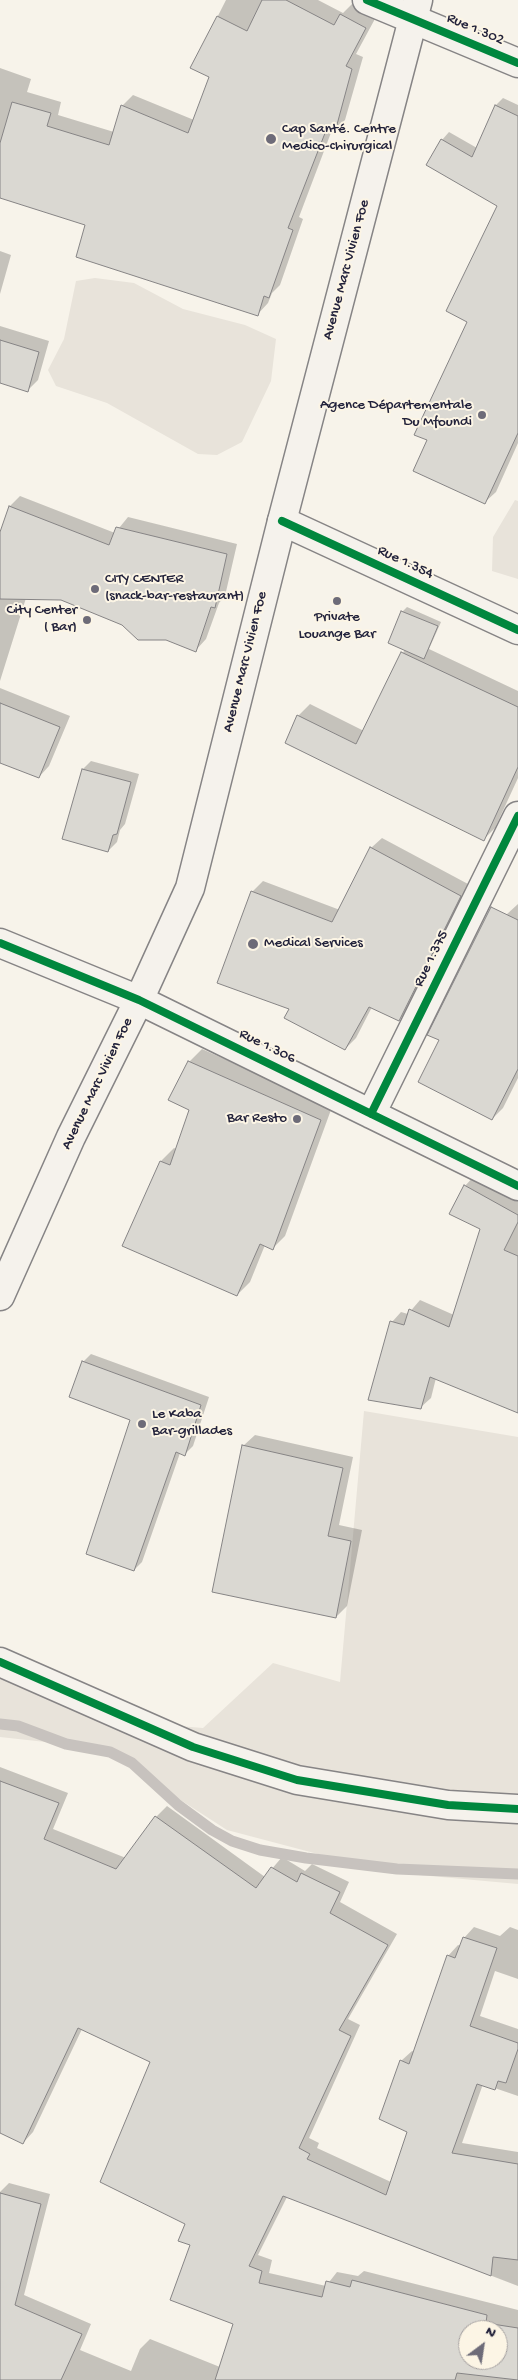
<!DOCTYPE html>
<html>
<head>
<meta charset="utf-8">
<style>
  body { margin:0 }
  #map { position:relative; width:518px; height:2380px; overflow:hidden; background:#f7f3ea; font-family:"Gochi Hand",sans-serif }
  canvas { display:block }
  .north { position:absolute; left:458px; top:2320px; width:50px; height:50px; box-sizing:border-box; background:#fcf5e5; border:1px solid #a5a1a1; border-radius:50%; rotate:31deg; font-size:14px; font-weight:700; line-height:20px; text-align:center; color:#22223b }
  .north::after { content:''; display:block; margin:auto; width:18px; height:22px; background:#6d6b78; clip-path:polygon(50% 0,100% 100%,50% 72%,0 100%) }
</style>
</head>
<body>
<div id="map">
<canvas width="518" height="2380"></canvas>
<div class="north">N</div>
</div>
<script>
const c = document.querySelector('canvas').getContext('2d');
c.lineJoin = 'round';
function fill(path, color) {
  c.fillStyle = color;
  c.fill(path, 'evenodd');
}
function shape(rows) {
  const path = new Path2D();
  for (const r of rows) {
    path.moveTo(r[0], r[1]);
    for (let i = 2; i < r.length; i += 2) path.lineTo(r[i], r[i + 1]);
  }
  return path;
}
function trace(path, color, width, dash) {
  c.strokeStyle = color;
  c.lineWidth = width;
  c.lineCap = dash ? 'butt' : 'round';
  c.setLineDash(dash || []);
  c.stroke(path);
}
function write(font, color, halo, rows, align = 'center') {
  c.font = font + ' "Gochi Hand",sans-serif';
  c.lineWidth = 4;
  c.setLineDash([]);
  c.textBaseline = 'middle';
  c.strokeStyle = halo;
  c.fillStyle = color;
  for (const [text, x, y, turn = 0] of rows) {
    c.save();
    c.translate(x, y);
    c.rotate((+turn || 0) * Math.PI / 180);
    c.textAlign = isNaN(turn) ? turn : align;
    if (halo) c.strokeText(text, 0, 0);
    c.fillText(text, 0, 0);
    c.restore();
  }
}
fill(shape([
  [95,278,134,283,183,309,245,325,276,339,271,381,242,442,217,455,198,454,107,403,56,386,48,370,64,339,76,281],
  [515,500,518,501,518,579,492,571,493,537],
  [364,1411,518,1437,518,1884,386,1872,227,1830,100,1748,0,1737,0,1678,118,1721,203,1728,273,1663,340,1682]
]), '#e8e3da');
fill(shape([
  [226,0,318,0,343,13,352,4,376,17,356,54,363,57,345,120,334,131,332,130,299,217,303,219,280,285,272,293,268,303,257,315,87,224,0,197,0,68,31,79,27,92,61,102,58,115,114,132,122,106,133,95,194,120,210,76,192,67],
  [503,98,518,105,518,443,496,492,485,502,428,440,468,321,502,208,442,140,449,132,477,148,496,105],
  [0,251,11,255,0,294],
  [0,326,49,341,38,380,28,390,0,382],
  [20,496,115,533,128,517,237,544,225,596,219,603,206,639,196,650,61,599,26,598,0,681,0,536,10,506],
  [407,607,441,622,429,649,518,691,518,778,495,828,484,839,287,743,298,716,310,704,364,731,405,649,402,612],
  [0,688,70,716,49,766,39,777,0,761],
  [91,761,139,774,125,824,120,830,117,842,108,851,83,769],
  [382,838,468,884,463,895,465,896,409,1009,399,1020,372,1007,356,1038,345,1049,291,1008,252,892,263,881,340,910,371,848],
  [518,904,518,1078,503,1108,492,1119,506,915],
  [202,1049,332,1107,285,1236,273,1248,265,1245,250,1282,237,1295,124,1245,161,1161,174,1148,176,1149,191,1110,189,1062],
  [474,1176,518,1201,518,1412,436,1378,431,1398,421,1407,392,1322,401,1312,408,1314,420,1300,454,1315,481,1228,465,1186],
  [91,1354,209,1397,193,1446,185,1454,180,1453,142,1562,134,1570,132,1419,83,1362],
  [255,1435,353,1457,339,1525,362,1530,347,1606,336,1617,243,1446],
  [0,1767,68,1793,53,1829,126,1858,156,1817,167,1806,265,1877,282,1857,305,1871,312,1864,349,1882,340,1902,397,1934,348,2019,360,2025,309,2138,319,2143,317,2148,391,2182,409,2131,401,2061,412,2051,415,2052,448,1956,458,1945,461,1946,464,1938,474,1927,500,1936,510,1927,518,1930,518,1979,495,1971,480,2016,518,2029,518,2096,483,2084,462,2143,518,2152,518,2286,287,2197,258,2255,272,2260,269,2273,326,2286,337,2272,358,2276,364,2271,518,2310,518,2380,0,2380,0,2192,9,2183,50,2194,24,2295,91,2324,80,2350,131,2371,140,2349,150,2339,220,2367,235,2323,192,2244,151,2062,82,2029,33,2132,23,2143,0,2132],
  [468,2330,498,2330,498,2360,468,2360]
]), '#0003');
trace(shape([
  [0,1724,18,1726,66,1744,110,1752,132,1763,178,1805,212,1830,232,1841,260,1850,306,1858,397,1869,518,1874]
]), '#c7c2be', 11);
const building = shape([
  [262,0,286,0,334,25,340,14,366,28,346,66,352,69,335,132,327,128,288,228,293,230,269,298,264,296,258,316,76,257,85,225,0,198,0,143,12,102,51,113,47,126,109,145,121,105,188,133,209,77,190,68,217,16,247,31,262,0],
  [495,105,518,116,518,433,485,504,413,471,427,440,414,435,467,322,446,311,497,206,426,165,441,139,472,157,495,105],
  [0,340,39,352,28,392,0,383,0,340],
  [9,506,109,545,116,527,227,554,215,608,211,607,196,652,166,640,138,640,122,625,61,600,0,599,0,532,9,506],
  [401,611,438,626,424,659,388,643,401,611],
  [401,652,518,707,518,767,484,841,285,743,297,715,356,744,401,652],
  [0,703,60,727,39,778,0,763,0,703],
  [82,769,131,782,117,834,113,835,108,852,62,839,82,769],
  [370,847,461,896,399,1021,369,1007,345,1050,284,1018,289,1009,217,983,251,891,332,922,370,847],
  [491,907,518,920,518,1069,492,1120,418,1082,439,1040,427,1035,491,907],
  [188,1061,321,1120,273,1250,260,1244,237,1296,122,1246,160,1161,170,1165,189,1110,168,1100,188,1061],
  [464,1185,518,1215,518,1222,504,1250,518,1256,518,1413,430,1377,421,1409,368,1400,390,1321,404,1325,409,1309,449,1327,480,1229,449,1214,464,1185],
  [82,1361,201,1405,185,1456,176,1452,134,1571,86,1554,130,1420,69,1397,82,1361],
  [242,1445,343,1468,328,1536,351,1541,336,1618,212,1592,242,1445],
  [0,1781,59,1803,44,1839,116,1869,155,1816,256,1888,271,1867,297,1882,301,1873,340,1892,330,1913,388,1945,339,2030,351,2036,299,2148,310,2154,307,2159,386,2195,407,2132,379,2119,400,2060,409,2064,447,1955,455,1958,463,1937,497,1948,470,2026,518,2043,518,2049,506,2083,498,2081,495,2090,477,2084,452,2153,518,2164,518,2260,493,2257,491,2276,283,2196,249,2266,262,2271,259,2283,322,2297,326,2281,350,2287,352,2280,487,2315,486,2323,518,2328,518,2380,457,2373,455,2380,215,2380,233,2324,170,2300,190,2245,178,2241,185,2224,100,2182,150,2062,78,2028,23,2144,0,2133,0,1781],
  [468,2330,498,2330,498,2360,468,2360,468,2330],
  [0,2193,41,2204,15,2305,82,2334,61,2380,0,2380,0,2193]
]);
fill(building, '#dad8d2');
trace(building, '#868485', 1);
const street = shape([
  [367,0,518,63],
  [282,521,518,630],
  [0,943,139,1000,518,1186],
  [371,1114,518,816],
  [0,1662,193,1747,297,1780,448,1805,518,1809]
]);
const secondary = shape([
  [0,1296,71,1137,139,1000,190,888,282,521,418,0]
]);
trace(street, '#868485', 31);
trace(secondary, '#868485', 31);
trace(street, '#f5f2ec', 28);
trace(secondary, '#f5f2ec', 28);
trace(shape([
  [367,0,518,63],
  [282,521,518,630],
  [0,943,139,1000,518,1186],
  [371,1114,518,816],
  [0,1662,193,1747,297,1780,448,1805,518,1809]
]), '#00873e', 8);
for (const [x, y, r, color] of [
  [271,139,6,"#6d6b78"],
  [482,415,5,"#6d6b78"],
  [95,589,5,"#6d6b78"],
  [337,601,5,"#6d6b78"],
  [87,620,5,"#6d6b78"],
  [253,944,6,"#6d6b78"],
  [297,1119,5,"#6d6b78"],
  [142,1424,5,"#6d6b78"]
]) {
  const dot = new Path2D();
  dot.arc(x, y, r, 0, 2 * Math.PI);
  c.fillStyle = color;
  c.fill(dot);
  trace(dot, '#fcf5e5', 2);
}
write('15px', '#22223b', '#fcf5e5', [
  ["Rue 1.302",475,30,23],
  ["Avenue Marc Vivien Foe",347,270,-75],
  ["Rue 1.354",405,563,25],
  ["Avenue Marc Vivien Foe",246,662,-76],
  ["Rue 1.375",432,959,-64],
  ["Rue 1.306",267,1047,26],
  ["Avenue Marc Vivien Foe",98,1084,-64]
]);
write('15px', '#22223b', '#fcf5e5', [
  ["Cap Santé. Centre",282,130],
  ["Medico-chirurgical",282,147],
  ["Agence Départementale",472,406,"right"],
  ["Du Mfoundi",472,423,"right"],
  ["CITY CENTER",105,580],
  ["(snack-bar-restaurant)",105,597],
  ["City Center",77,611,"right"],
  ["( Bar)",77,628,"right"],
  ["Private",337,618,"center"],
  ["Louange Bar",337,635,"center"],
  ["Medical Services",264,944],
  ["Bar Resto",287,1119,"right"],
  ["Le Kaba",152,1415],
  ["Bar-grillades",152,1432]
], 'left');
</script>
</body>
</html>
